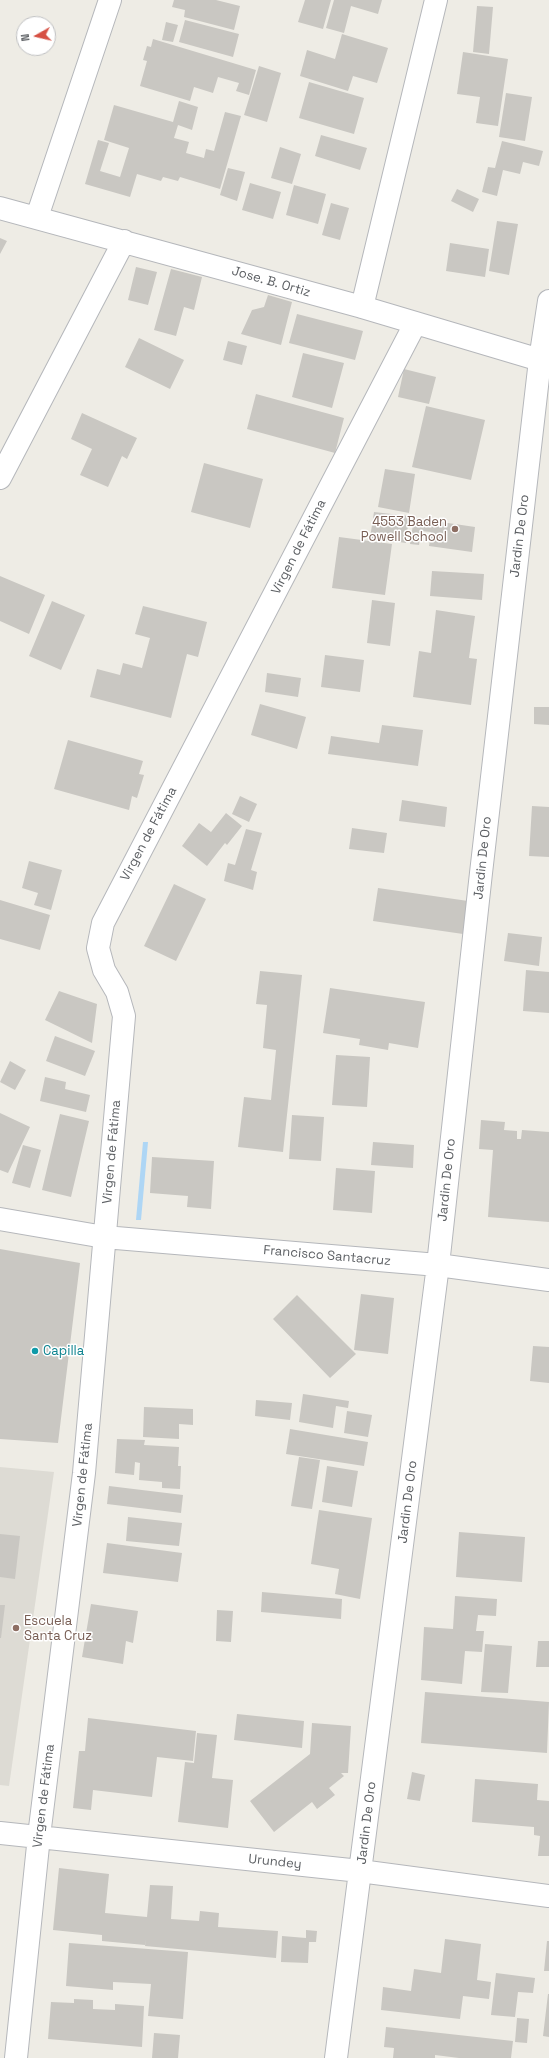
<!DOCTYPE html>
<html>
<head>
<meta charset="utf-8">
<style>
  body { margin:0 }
  #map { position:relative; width:549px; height:2058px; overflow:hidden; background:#eeece5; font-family:"Space Grotesk",sans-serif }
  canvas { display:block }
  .north { position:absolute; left:16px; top:16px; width:40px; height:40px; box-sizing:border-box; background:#fff; border:1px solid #bebfc1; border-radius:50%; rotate:262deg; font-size:11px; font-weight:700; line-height:16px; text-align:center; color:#5d6064 }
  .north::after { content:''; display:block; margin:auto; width:14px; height:18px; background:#d65043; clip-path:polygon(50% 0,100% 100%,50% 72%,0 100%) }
</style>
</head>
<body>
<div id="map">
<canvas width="549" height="2058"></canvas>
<div class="north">N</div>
</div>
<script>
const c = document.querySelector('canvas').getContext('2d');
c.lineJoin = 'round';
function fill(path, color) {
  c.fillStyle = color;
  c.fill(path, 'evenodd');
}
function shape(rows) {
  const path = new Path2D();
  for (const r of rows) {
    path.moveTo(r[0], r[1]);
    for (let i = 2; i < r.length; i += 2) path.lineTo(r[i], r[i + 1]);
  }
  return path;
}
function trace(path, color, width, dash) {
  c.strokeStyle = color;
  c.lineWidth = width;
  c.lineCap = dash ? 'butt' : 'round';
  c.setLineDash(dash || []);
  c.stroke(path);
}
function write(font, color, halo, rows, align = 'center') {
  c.font = font + ' "Space Grotesk",sans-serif';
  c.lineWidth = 3;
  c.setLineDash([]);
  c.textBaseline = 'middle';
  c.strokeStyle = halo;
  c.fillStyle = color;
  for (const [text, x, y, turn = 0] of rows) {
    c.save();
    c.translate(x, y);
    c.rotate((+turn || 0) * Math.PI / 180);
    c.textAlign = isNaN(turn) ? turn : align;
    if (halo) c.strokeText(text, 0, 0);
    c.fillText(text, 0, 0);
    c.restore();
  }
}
fill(shape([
  [0,1467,54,1472,9,1786,0,1785]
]), '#dddbd4');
fill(shape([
  [143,1142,148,1142,141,1220,136,1220]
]), '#aed6f5');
fill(shape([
  [174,0,216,0,240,6,234,30,184,17,185,10,172,7],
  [305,0,331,0,323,29,298,22],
  [334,0,382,0,378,14,351,6,344,33,326,28],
  [477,6,493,7,489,54,473,52],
  [185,20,239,34,233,57,179,42],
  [166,22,178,25,173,42,162,40],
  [342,34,388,48,377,83,353,76,348,91,300,76,307,50,335,59],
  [153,39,256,70,249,95,236,91,239,83,218,77,213,93,194,87,190,101,140,86,147,61,143,60,147,46,151,47],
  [463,52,508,59,498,126,476,123,480,97,457,94],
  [259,66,281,73,267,122,244,115],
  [309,82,364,98,354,134,299,118],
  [506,93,532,97,525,141,499,137],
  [179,101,198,107,192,130,178,125,174,138,189,142,186,153,204,158,206,149,214,151,225,112,241,116,220,189,180,177,178,181,163,177,161,181,137,174,130,197,85,184,98,140,109,143,100,171,120,177,129,148,104,140,114,105,173,122],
  [321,135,367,148,360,170,315,156],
  [502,141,543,151,539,166,523,162,520,174,503,170,497,196,482,192,488,167,495,168],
  [280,147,301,154,292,184,271,178],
  [228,168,245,172,237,201,220,195],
  [250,183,281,192,273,219,242,210],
  [294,185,326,194,318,224,286,215],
  [457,189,479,199,473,212,451,201],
  [331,203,349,208,340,240,322,235],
  [497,221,518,224,509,275,489,271],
  [0,238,7,241,0,254],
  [450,243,489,249,485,277,446,271],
  [136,267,157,272,148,305,128,300],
  [171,269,202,277,194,310,184,307,176,336,154,330],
  [268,295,292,302,281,345,241,334,252,310,264,307],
  [297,314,363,331,355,360,289,343],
  [139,338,184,360,170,389,125,367],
  [228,341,247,346,242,365,223,360],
  [303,353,344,363,332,408,292,397],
  [404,369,436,377,429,404,398,397],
  [256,394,344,418,335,453,247,429],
  [426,406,485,420,471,480,412,467],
  [82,413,137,438,127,459,122,456,108,487,80,475,92,449,71,439],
  [204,463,263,479,250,528,191,512],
  [385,469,415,474,409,513,378,507],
  [374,512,409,516,406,543,370,538],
  [414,518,475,527,472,552,429,546,431,532,421,531,419,545,410,544],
  [339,537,392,544,385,595,332,588],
  [432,571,484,574,482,600,430,596],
  [0,576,45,595,29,634,0,621],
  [372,600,395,603,390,646,367,643],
  [52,601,85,615,61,670,29,656],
  [143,606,207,622,198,657,187,654,171,718,90,697,97,669,120,675,123,663,142,668,150,638,135,634],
  [436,610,475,616,469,658,477,659,471,705,413,697,419,651,431,653],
  [325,655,364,660,360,692,321,687],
  [267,673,301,678,298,697,265,692],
  [260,704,306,717,297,749,251,735],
  [534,707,549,707,549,725,534,724],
  [382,725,423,730,418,766,328,754,331,736,379,743],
  [68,740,143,761,139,774,144,775,137,798,132,796,129,810,54,789],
  [240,796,257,804,249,822,232,814],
  [402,800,447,807,445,827,399,821],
  [532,806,549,807,549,857,529,856],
  [226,813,242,826,227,845,225,843,207,866,182,846,199,823,211,832],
  [352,828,387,833,384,853,349,849],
  [246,829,262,833,251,870,257,872,253,890,224,881,228,863,235,865],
  [29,861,62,870,51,910,34,905,38,893,22,888],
  [174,884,206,899,176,961,144,946],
  [378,888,475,902,470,935,373,921],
  [0,900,50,915,40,950,0,939],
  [508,933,542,937,539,966,504,961],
  [526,970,549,972,549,1013,523,1011],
  [260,971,302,975,283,1152,238,1147,244,1097,271,1100,276,1050,263,1048,267,1005,256,1004],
  [330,988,425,1002,418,1048,389,1043,388,1050,359,1045,360,1039,323,1033],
  [59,991,97,1004,92,1043,45,1020],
  [55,1036,95,1051,85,1076,46,1061],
  [336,1055,370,1057,367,1107,332,1105],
  [10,1061,26,1070,15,1090,0,1082],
  [45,1077,66,1082,65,1089,90,1095,86,1112,40,1101],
  [0,1113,30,1127,8,1173,0,1170],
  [60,1114,89,1121,71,1197,42,1190],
  [292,1115,324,1117,321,1161,289,1159],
  [481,1120,505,1122,504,1130,517,1131,517,1139,521,1139,522,1130,549,1132,549,1222,488,1217,493,1150,479,1149],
  [373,1142,414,1145,413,1168,371,1165],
  [23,1145,41,1150,30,1188,12,1183],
  [152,1157,214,1161,211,1209,187,1207,188,1196,150,1193],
  [336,1168,375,1171,372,1213,333,1210],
  [0,1249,80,1263,58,1443,0,1439],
  [361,1294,394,1298,388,1354,354,1350],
  [297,1295,356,1354,330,1378,273,1319],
  [533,1346,549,1347,549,1383,530,1381],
  [303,1394,349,1401,348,1408,336,1406,333,1428,299,1422],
  [256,1400,292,1403,290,1420,255,1416],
  [144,1407,193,1409,193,1425,179,1424,179,1439,143,1437],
  [347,1411,372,1415,368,1437,344,1433],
  [290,1429,368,1442,364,1466,286,1454],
  [117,1439,145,1440,144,1445,179,1447,178,1466,181,1466,180,1489,162,1488,162,1482,139,1480,140,1463,135,1462,134,1475,115,1473],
  [299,1457,320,1460,312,1509,291,1506],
  [327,1466,358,1471,352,1507,322,1502],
  [109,1486,183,1495,181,1513,107,1504],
  [319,1510,372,1518,360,1599,335,1594,339,1569,311,1564],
  [128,1517,182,1523,179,1546,126,1541],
  [459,1532,525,1537,522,1582,456,1577],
  [0,1534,20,1536,15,1579,0,1577],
  [107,1543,182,1553,178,1582,103,1573],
  [262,1592,342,1599,341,1619,261,1612],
  [455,1596,497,1599,496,1616,478,1615,476,1631,484,1631,482,1652,465,1651,462,1684,421,1680,424,1627,453,1629],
  [91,1604,138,1611,133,1643,126,1641,123,1664,82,1657],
  [0,1605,5,1605,1,1638,0,1638],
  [217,1610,233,1611,231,1642,216,1641],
  [538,1641,549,1641,549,1667,536,1667],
  [485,1644,512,1646,508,1693,481,1692],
  [425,1692,549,1702,547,1753,421,1743],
  [237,1714,304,1721,302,1748,234,1740],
  [88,1718,196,1731,193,1761,157,1757,152,1797,93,1790,91,1810,73,1808,79,1751,85,1751],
  [312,1723,351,1726,348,1773,341,1773,344,1776,329,1788,335,1795,317,1809,312,1802,274,1832,250,1801,310,1754],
  [197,1733,217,1735,212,1778,233,1780,228,1828,178,1822,185,1762,194,1763],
  [412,1772,425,1775,420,1801,407,1799],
  [475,1779,538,1784,537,1800,549,1801,549,1856,538,1856,540,1836,534,1835,534,1827,472,1822],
  [59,1868,109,1874,105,1913,147,1917,150,1885,173,1886,171,1919,199,1921,200,1911,219,1913,218,1927,278,1931,276,1958,145,1946,146,1939,145,1945,102,1941,102,1935,53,1930],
  [306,1930,317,1931,316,1942,309,1942,308,1963,281,1962,282,1936,306,1938],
  [445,1939,481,1944,477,1980,491,1982,489,1999,463,1996,460,2019,381,2010,383,1987,411,1991,414,1969,441,1973],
  [547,1941,549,1941,549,1971,544,1971],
  [69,1943,188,1952,183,2019,148,2016,151,1984,113,1982,113,1990,66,1986],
  [496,1973,535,1978,533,1993,518,1992,515,2017,491,2015],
  [548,1994,549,1994,549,2037,543,2036],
  [74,1999,93,2000,93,2009,115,2010,115,2004,144,2006,142,2047,48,2039,51,2002,74,2003],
  [517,2018,529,2019,527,2043,515,2042],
  [386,2027,513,2041,511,2058,459,2058,435,2055,435,2058,393,2058,394,2048,384,2047],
  [154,2033,180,2035,178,2058,152,2058]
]), '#c9c7c2');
const minor = shape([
  [0,208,362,307,540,360],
  [37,217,110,0],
  [362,307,436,0],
  [0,478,124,241],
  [0,1219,104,1237,438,1265,549,1280],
  [0,1833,360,1871,549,1896],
  [16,2058,39,1836,84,1473,124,1016,117,992,104,970,98,948,103,923,415,324],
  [336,2058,438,1265,481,873,540,360,549,301]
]);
trace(minor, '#b5b7bb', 24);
trace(minor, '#fff', 22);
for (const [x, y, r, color] of [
  [455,529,4,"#8d6e63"],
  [35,1351,4,"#0f9aa8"],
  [16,1628,4,"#8d6e63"]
]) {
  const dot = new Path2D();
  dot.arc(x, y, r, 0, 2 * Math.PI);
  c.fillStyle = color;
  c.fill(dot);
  trace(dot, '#fff', 1.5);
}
write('13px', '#5d6064', '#fff', [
  ["Jose. B. Ortiz",271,282,16],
  ["Jardin De Oro",520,536,-83],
  ["Virgen de Fátima",299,547,-63],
  ["Virgen de Fátima",149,834,-62],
  ["Jardin De Oro",483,858,-84],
  ["Virgen de Fátima",112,1152,-85],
  ["Jardin De Oro",447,1180,-84],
  ["Francisco Santacruz",327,1256,5],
  ["Virgen de Fátima",83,1475,-84],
  ["Jardin De Oro",408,1502,-83],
  ["Virgen de Fátima",44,1796,-83],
  ["Jardin De Oro",367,1823,-83],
  ["Urundey",275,1862,6]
]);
write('13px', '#785e54', '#fff', [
  ["4553 Baden",447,522],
  ["Powell School",447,537],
  ["Escuela",24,1621,"left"],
  ["Santa Cruz",24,1636,"left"]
], 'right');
write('13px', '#0d838f', '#fff', [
  ["Capilla",43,1351]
], 'left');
</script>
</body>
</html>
